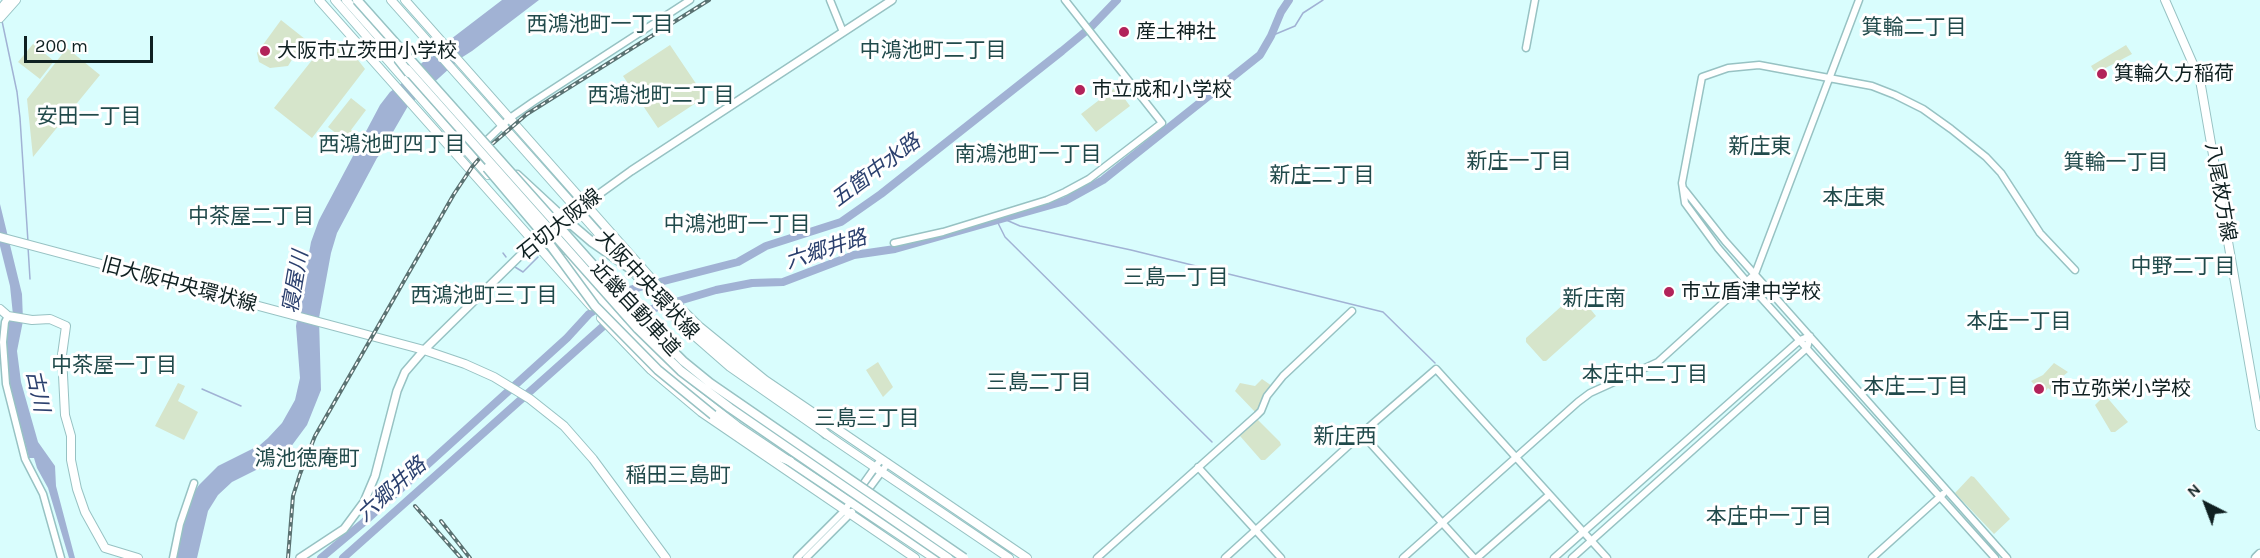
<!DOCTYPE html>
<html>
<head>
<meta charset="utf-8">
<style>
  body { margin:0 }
  #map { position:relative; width:2260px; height:558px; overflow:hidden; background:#d9fdfd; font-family:Karla,sans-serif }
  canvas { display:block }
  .north { position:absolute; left:2176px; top:474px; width:60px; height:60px; -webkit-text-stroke:4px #fff; paint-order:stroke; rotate:318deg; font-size:16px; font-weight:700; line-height:24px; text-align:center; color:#0f2021 }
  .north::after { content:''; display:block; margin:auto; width:21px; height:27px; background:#0f2021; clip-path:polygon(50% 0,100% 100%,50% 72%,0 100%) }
  .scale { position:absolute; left:24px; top:36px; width:129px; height:27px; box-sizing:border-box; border:3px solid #0f2021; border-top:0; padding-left:8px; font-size:18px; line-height:21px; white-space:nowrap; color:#0f2021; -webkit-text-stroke:4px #fff; paint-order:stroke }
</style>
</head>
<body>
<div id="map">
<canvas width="2260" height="558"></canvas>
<div class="north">N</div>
<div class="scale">200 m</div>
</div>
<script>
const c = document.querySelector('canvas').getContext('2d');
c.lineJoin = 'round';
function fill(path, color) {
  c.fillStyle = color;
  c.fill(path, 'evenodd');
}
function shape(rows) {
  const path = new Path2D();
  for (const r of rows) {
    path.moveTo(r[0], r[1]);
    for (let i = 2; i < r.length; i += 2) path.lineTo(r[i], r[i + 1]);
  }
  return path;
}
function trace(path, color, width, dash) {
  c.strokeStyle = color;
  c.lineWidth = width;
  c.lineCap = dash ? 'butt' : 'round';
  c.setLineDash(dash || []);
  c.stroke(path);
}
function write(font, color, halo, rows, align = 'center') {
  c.font = font + ' Karla,"Noto Sans JP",sans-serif';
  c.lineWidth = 6;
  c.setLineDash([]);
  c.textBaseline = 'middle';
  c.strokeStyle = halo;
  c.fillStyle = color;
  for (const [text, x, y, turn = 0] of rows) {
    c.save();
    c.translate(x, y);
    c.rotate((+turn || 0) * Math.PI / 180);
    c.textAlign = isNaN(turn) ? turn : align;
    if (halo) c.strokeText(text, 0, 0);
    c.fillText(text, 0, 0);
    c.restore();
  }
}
fill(shape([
  [281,20,305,39,288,66,270,68,259,62,257,53],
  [328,40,358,60,365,69,312,138,274,108],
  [33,44,54,61,40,79,18,62],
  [670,45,705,97,658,128,623,76],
  [2126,45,2132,54,2098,72,2094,71,2091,66],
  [67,48,100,75,33,157,27,99],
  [1116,87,1130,106,1096,132,1081,114],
  [351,98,366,110,351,130,354,133,347,142,328,127],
  [1575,294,1578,294,1596,316,1546,361,1543,361,1526,342,1526,338],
  [878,362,893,387,883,397,866,370],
  [2054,363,2068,372,2062,377,2064,380,2053,392,2048,388,2043,394,2031,381,2043,375],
  [1262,379,1272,386,1262,398,1256,413,1235,391,1240,383,1255,386],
  [178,383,185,386,178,401,198,412,184,440,155,426],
  [2105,395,2128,422,2115,432,2111,432,2095,405],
  [1256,418,1280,442,1281,445,1265,460,1261,460,1240,436,1240,433],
  [1971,476,1974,477,2010,519,1994,534,1955,493]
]), '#d6e5cb');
fill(shape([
  [502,0,539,0,472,51,461,58,408,106,386,144,384,153,381,153,377,158,337,233,331,253,319,318,321,390,307,425,290,448,268,464,232,482,218,495,208,511,197,558,176,558,182,526,192,495,199,485,218,466,260,445,268,438,282,423,295,400,300,378,296,326,311,242,319,220,380,105,390,92,402,83,401,81,430,56,432,57,451,39],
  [0,204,22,294,23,321,17,351,21,382,38,442,55,466,56,486,75,558,69,558,48,488,37,468,34,458,29,458,8,379,6,356,8,321,13,315,10,286,0,246]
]), '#a1b2d4');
trace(shape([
  [2,21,17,92,20,118,28,242],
  [1271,36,1295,26,1303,13,1323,0],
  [1004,219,1020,226,1131,250,1383,312,1435,363],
  [997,221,1005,237,1212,442],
  [28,247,30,279],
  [503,253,506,257],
  [515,267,523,272,538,257],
  [202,389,241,406]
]), '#a1b2d4', 1.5);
trace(shape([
  [321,558,364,522,567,338,589,314,625,291,738,262,766,246,841,222,881,194,1062,51,1091,27,1117,0],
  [343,558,608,322,716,290,752,283,783,282,854,255,895,249,1065,201,1103,180,1260,55,1271,36,1281,12,1289,0]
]), '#a1b2d4', 8);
const tertiary = shape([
  [830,0,843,32],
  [1526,48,1535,0],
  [482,145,510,118,533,102,690,0],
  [1683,188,1725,241,2007,558],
  [894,243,943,232,1047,200,1065,192,1089,179,1162,123,1065,0],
  [8,316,5,322,3,342,6,384,25,459,43,494,61,558],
  [1362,434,1474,558],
  [1198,467,1281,558],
  [865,494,888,463],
  [173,558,180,524,194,483],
  [797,558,844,511,881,459],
  [806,558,852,512],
  [1097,558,1257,415,1261,411,1267,396,1283,376,1352,311],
  [1225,558,1369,427,1436,369,1607,558],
  [1403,558,1578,402,1590,393,1658,362,1755,274,1859,0],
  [1477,558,1549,495],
  [1554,558,1800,340,1810,336],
  [1572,558,1807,348,1810,336],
  [1872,558,1943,494],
  [1995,558,1747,282,1718,248,1685,203,1682,183,1702,77,1728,68,1759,65,1872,86,1895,95,1923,109,1951,129,1986,157,2001,173,2040,233,2075,270]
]);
const secondary = shape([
  [300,558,344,529,364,502,375,476,397,391,405,372,424,350,538,238,631,171,892,0]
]);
const primary = shape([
  [319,0,591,306],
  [335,0,488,175],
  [391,0,622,260],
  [405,0,658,286,700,327,765,380,1027,558],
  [2165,0,2200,80,2260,426],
  [0,10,8,0],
  [0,18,16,0],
  [0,237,424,350,465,364,494,377,530,399,564,426,593,459,666,558],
  [565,259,622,325,688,388,737,426,934,558],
  [634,273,682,325,730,367,839,443,1009,558],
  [0,309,8,316,32,320,50,319,66,326,62,355,65,415,71,436,71,460,77,489,85,512,105,548,138,558],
  [601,318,651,370,701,412,915,558]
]);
const motorway = shape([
  [346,0,401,62],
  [517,175,558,213],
  [642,277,707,341,741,369,807,415,826,434],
  [713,415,764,451,790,461],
  [2256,558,2260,554]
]);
trace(tertiary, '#97c2c3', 9);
trace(secondary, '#97c2c3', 10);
trace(primary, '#97c2c3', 10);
trace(motorway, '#97c2c3', 11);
trace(tertiary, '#fff', 6);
trace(secondary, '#fff', 7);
trace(primary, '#fff', 8);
trace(motorway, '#fff', 8);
const rail = shape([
  [415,506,461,558],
  [441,521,470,558],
  [288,558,293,496,300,474,315,436,454,194,472,167,491,145,527,114,709,0]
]);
trace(rail, '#5a7272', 4);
trace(rail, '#fff', 1.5, [4.5]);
const motorwayBridge = shape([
  [357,0,644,322,683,361,710,383,964,558],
  [398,59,409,73],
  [407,69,638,329,681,371,730,408,948,558],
  [487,168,537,227,595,306,658,370,713,415],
  [558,213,592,242,642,277]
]);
trace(motorwayBridge, '#97c2c3', 11, []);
trace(motorwayBridge, '#fff', 8);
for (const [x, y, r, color] of [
  [1124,32,6,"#b2235a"],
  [265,51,6,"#b2235a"],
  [2102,74,6,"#b2235a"],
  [1080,90,6,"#b2235a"],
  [1669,292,6,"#b2235a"],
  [2039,389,6,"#b2235a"]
]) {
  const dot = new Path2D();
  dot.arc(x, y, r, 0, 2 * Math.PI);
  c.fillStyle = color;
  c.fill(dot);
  trace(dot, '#fff', 2);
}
write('20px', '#0f2021', '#fff', [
  ["産土神社",1136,32],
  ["大阪市立茨田小学校",277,51],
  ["箕輪久方稲荷",2114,74],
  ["市立成和小学校",1092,90],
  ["市立盾津中学校",1681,292],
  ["市立弥栄小学校",2051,389]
], 'left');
write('20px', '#0f2021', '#fff', [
  ["八尾枚方線",2220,192,80],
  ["石切大阪線",560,225,-39],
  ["旧大阪中央環状線",179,285,15],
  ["大阪中央環状線",647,285,47],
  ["近畿自動車道",635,309,47]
]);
write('21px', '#214a4b', '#fff', [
  ["西鴻池町一丁目",600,25],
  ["箕輪二丁目",1914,28],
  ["中鴻池町二丁目",933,51],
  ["西鴻池町二丁目",661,96],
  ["安田一丁目",89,117],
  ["西鴻池町四丁目",392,145],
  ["新庄東",1760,147],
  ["南鴻池町一丁目",1028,155],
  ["新庄一丁目",1519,162],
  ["箕輪一丁目",2116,163],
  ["新庄二丁目",1322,176],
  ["本庄東",1854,198],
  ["中茶屋二丁目",251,217],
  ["中鴻池町一丁目",737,225],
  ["中野二丁目",2183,267],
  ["三島一丁目",1176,278],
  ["西鴻池町三丁目",484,296],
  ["新庄南",1594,299],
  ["本庄一丁目",2019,322],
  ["中茶屋一丁目",114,366],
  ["本庄中二丁目",1645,375],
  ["三島二丁目",1039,383],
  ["本庄二丁目",1916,387],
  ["三島三丁目",867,419],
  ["新庄西",1345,437],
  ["鴻池徳庵町",307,459],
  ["稲田三島町",678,476],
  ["本庄中一丁目",1769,517]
]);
write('italic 21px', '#2b406e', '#fff', [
  ["五箇中水路",876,171,-37],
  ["六郷井路",826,250,-18],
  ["寝屋川",296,282,-80],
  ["古川",37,391,78],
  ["六郷井路",392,490,-42]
]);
</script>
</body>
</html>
